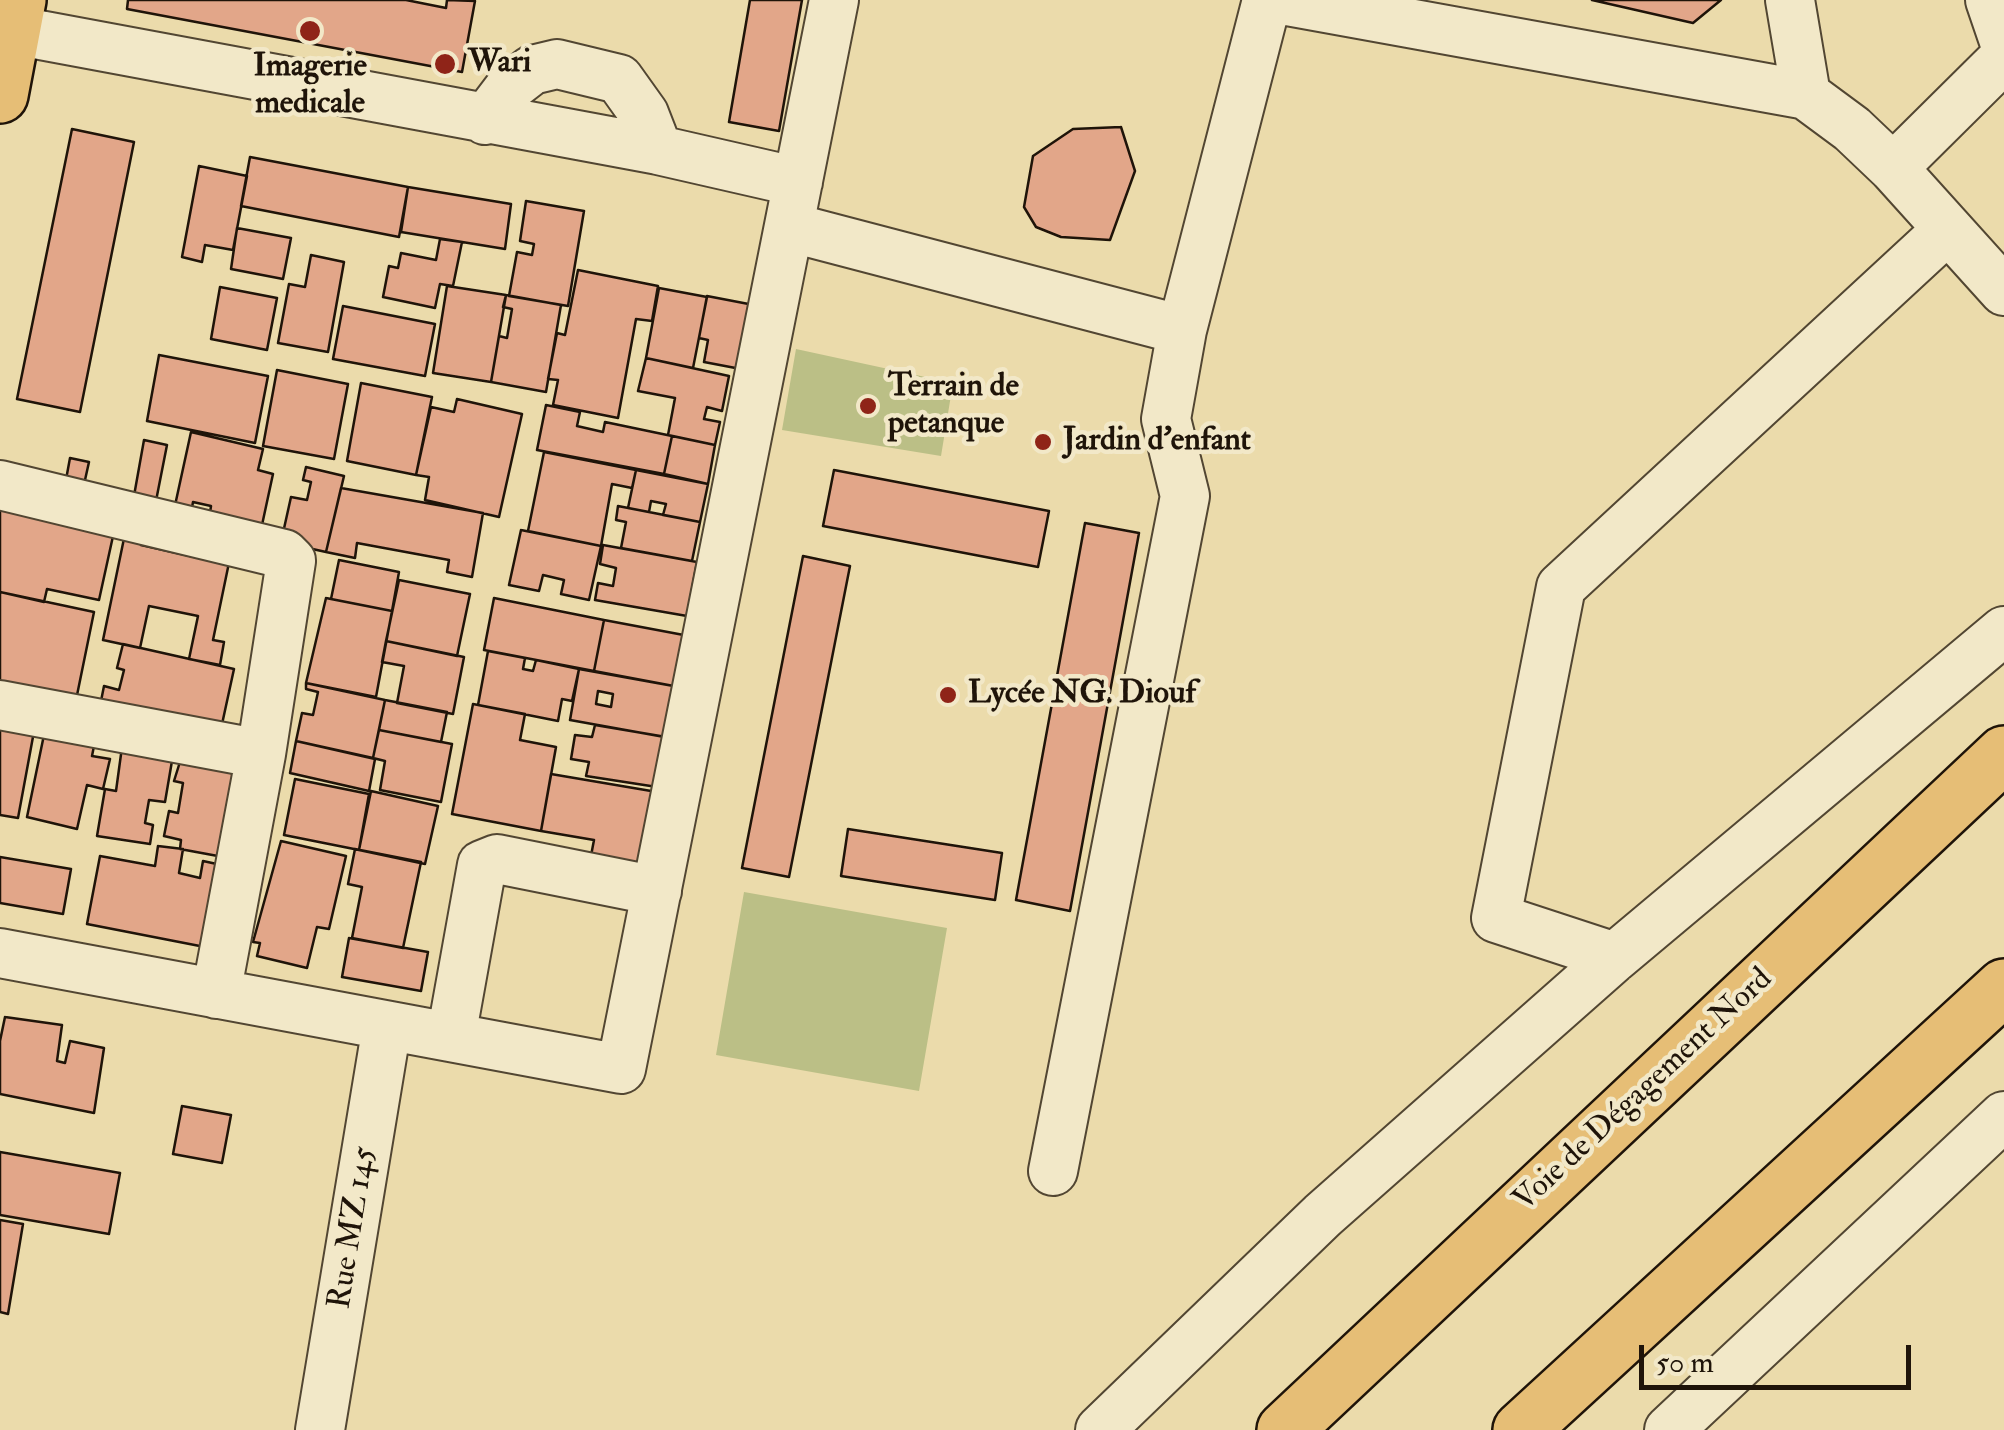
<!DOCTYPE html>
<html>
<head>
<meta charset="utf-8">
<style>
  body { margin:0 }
  #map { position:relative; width:2004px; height:1430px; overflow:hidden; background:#ebdbab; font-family:"IM FELL Double Pica",serif }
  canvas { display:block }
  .scale { position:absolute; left:1639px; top:1345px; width:272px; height:45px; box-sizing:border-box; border:5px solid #1f1409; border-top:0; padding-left:12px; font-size:30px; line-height:35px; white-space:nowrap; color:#1f1409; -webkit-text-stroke:8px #f2e8c8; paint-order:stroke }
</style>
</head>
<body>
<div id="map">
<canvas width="2004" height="1430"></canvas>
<div class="scale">50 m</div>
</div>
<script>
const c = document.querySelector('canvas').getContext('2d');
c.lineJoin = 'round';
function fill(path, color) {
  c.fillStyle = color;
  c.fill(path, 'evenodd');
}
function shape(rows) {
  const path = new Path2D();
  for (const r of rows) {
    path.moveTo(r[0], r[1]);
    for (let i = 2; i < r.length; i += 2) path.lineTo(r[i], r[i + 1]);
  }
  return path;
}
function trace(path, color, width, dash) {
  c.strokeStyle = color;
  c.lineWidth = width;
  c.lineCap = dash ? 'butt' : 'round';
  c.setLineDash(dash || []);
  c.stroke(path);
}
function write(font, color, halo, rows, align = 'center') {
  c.font = font + ' "IM FELL Double Pica",serif';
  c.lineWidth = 9;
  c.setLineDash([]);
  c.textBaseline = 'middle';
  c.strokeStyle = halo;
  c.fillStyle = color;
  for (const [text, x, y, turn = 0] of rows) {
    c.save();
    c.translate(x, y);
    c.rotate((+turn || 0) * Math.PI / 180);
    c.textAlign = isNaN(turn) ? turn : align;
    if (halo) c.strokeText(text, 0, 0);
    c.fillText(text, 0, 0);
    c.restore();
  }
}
fill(shape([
  [796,349,953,383,941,456,782,430],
  [744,892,947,928,919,1091,716,1055]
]), '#bbbf86');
const building = shape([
  [128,0,406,0,446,8,447,0,475,1,462,72,127,9,128,0],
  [750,0,802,0,779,131,729,122,750,0],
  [1592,0,1721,0,1693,23,1592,0],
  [1121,127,1135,171,1110,240,1061,237,1036,227,1024,207,1033,156,1073,129,1121,127],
  [72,129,134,142,80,412,17,399,72,129],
  [250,157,408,187,399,237,241,206,250,157],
  [199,166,247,176,233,250,205,245,202,262,182,257,199,166],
  [408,187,511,204,505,249,401,232,408,187],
  [526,201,584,211,568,306,509,296,517,252,532,255,534,244,520,241,526,201],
  [237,228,291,238,283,279,231,269,237,228],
  [440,239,462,242,453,286,440,284,435,308,383,297,389,266,398,268,401,253,436,260,440,239],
  [311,255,344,262,328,352,278,343,289,284,305,287,311,255],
  [578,270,658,286,652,321,636,319,618,418,553,405,558,380,548,379,557,333,565,335,578,270],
  [447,286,506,295,491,382,433,373,447,286],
  [220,287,277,298,267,350,211,339,220,287],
  [659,288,707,297,693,368,646,358,659,288],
  [506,295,561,305,546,392,491,382,499,336,507,338,512,309,503,307,506,295],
  [707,296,759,306,746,370,704,362,708,340,699,338,707,296],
  [343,306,435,324,425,376,333,359,343,306],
  [159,355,268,376,255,443,147,421,159,355],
  [646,358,729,376,722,411,707,407,704,419,720,422,715,445,668,435,675,398,638,391,646,358],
  [277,370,348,384,334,459,263,446,277,370],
  [361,383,432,397,416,475,347,461,361,383],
  [457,399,522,414,499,517,425,500,429,477,416,475,431,407,454,412,457,399],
  [546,405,580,412,577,426,603,432,605,422,672,436,664,474,537,450,546,405],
  [191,432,263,449,258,470,273,474,262,525,210,513,211,506,193,502,191,513,174,510,191,432],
  [672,436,715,445,708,484,664,474,672,436],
  [144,440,167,445,154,511,132,507,144,440],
  [544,452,636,470,632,488,612,484,601,546,528,531,544,452],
  [70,458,89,462,83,489,65,485,70,458],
  [306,467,344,476,326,552,281,542,291,497,307,500,311,482,303,480,306,467],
  [636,470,708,484,700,522,663,515,666,504,651,501,649,512,628,508,636,470],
  [834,470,1049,511,1038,567,823,526,834,470],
  [341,488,483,513,472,577,447,572,449,560,357,543,355,558,326,552,341,488],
  [0,502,115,527,99,600,47,589,44,602,0,592,0,502],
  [618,506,700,522,692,561,621,548,626,522,616,520,618,506],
  [1085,523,1139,533,1070,911,1016,900,1085,523],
  [127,524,145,528,141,545,199,558,231,553,213,640,224,642,220,665,189,659,198,616,149,606,140,648,103,640,127,524],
  [521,530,601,546,589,600,561,594,564,580,543,575,539,591,509,585,521,530],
  [603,545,697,562,687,616,595,600,598,583,613,586,616,568,600,564,603,545],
  [803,556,850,566,789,877,742,868,803,556],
  [339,560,399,572,392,611,331,599,339,560],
  [399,580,470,594,457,656,386,641,399,580],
  [0,592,94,612,75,705,0,689,0,592],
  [326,598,392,611,376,697,306,683,326,598],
  [494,598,604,620,594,671,484,650,494,598],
  [604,620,689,636,679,687,594,671,604,620],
  [386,641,464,657,453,714,397,703,404,666,382,662,386,641],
  [123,644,234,669,219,738,100,706,104,686,119,690,124,670,117,668,123,644],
  [488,651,525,658,523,669,533,671,536,660,579,669,572,701,562,699,558,721,478,705,488,651],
  [579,669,679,687,670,738,570,720,579,669],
  [598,691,613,694,611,707,596,704,598,691],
  [306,683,385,700,373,758,296,741,302,713,313,715,318,692,306,689,306,683],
  [385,700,447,712,441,742,379,730,385,700],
  [473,704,525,714,520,740,556,747,541,831,452,814,473,704],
  [0,720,35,726,18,818,0,815,0,720],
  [595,725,678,739,670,789,586,776,589,762,571,759,575,735,592,737,595,725],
  [45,730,95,741,92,756,110,759,103,789,87,785,77,829,27,817,45,730],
  [379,730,452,744,441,802,380,790,385,761,373,758,379,730],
  [296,741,375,759,369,791,290,773,296,741],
  [122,747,173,755,165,802,149,800,145,823,153,825,150,844,97,836,105,789,116,791,122,747],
  [184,749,252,761,234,859,180,849,181,840,164,836,169,811,178,813,183,783,174,781,184,749],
  [551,774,657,792,644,870,590,861,594,840,541,831,551,774],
  [295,779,369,794,359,850,284,835,295,779],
  [371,791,438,806,425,864,359,850,371,791],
  [848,829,1002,853,995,900,841,876,848,829],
  [281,841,346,856,329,929,317,927,307,968,257,956,260,943,253,942,281,841],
  [158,846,183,849,179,873,200,878,203,861,226,866,210,948,87,924,100,856,155,866,158,846],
  [355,849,421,862,403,948,352,938,362,887,348,884,355,849],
  [0,857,71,869,63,914,0,903,0,857],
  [349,938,428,952,421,991,342,977,349,938],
  [5,1017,62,1025,57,1061,65,1063,70,1041,104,1048,94,1113,0,1094,0,1041,5,1017],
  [182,1106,231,1115,222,1163,173,1154,182,1106],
  [0,1152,120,1173,109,1234,0,1215,0,1152],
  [0,1220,23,1224,8,1314,0,1312,0,1220]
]);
fill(building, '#e2a689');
trace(building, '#1f1409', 2.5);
const minor = shape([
  [1281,0,1806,95,1852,129,1893,168,2004,291],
  [1790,0,1806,95],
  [1990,0,2004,41],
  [13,30,658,150,798,182],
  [485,120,510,87,532,70,557,64,619,79,644,114,658,150],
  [1893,168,2004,58],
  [789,227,1182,330],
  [0,485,284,554,291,561,261,754,216,994],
  [0,705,261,754],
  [0,953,621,1069,834,0],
  [1615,957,1496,918,1561,587,1947,230],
  [451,1037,482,865,497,859,657,891],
  [1053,1171,1185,496,1166,419,1182,330,1267,0],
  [320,1430,387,1026],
  [1100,1430,1323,1215,1615,957,2004,631],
  [1669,1430,2004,1116]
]);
const major = shape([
  [0,95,18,0]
]);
const highway = shape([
  [1285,1430,2004,754],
  [1521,1430,2004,987]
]);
trace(minor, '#524632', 52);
trace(major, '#1f1409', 60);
trace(highway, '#1f1409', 60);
trace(minor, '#f2e8c8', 48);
trace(major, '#e6be76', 55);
trace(highway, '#e6be76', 55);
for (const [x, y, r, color] of [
  [310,31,12,"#8f2418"],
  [445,64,12,"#8f2418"],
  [868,406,10,"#8f2418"],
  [1043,442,10,"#8f2418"],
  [948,695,10,"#8f2418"]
]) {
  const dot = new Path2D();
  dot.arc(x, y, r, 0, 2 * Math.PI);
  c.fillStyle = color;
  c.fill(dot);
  trace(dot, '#f2e8c8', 4);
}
write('bold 32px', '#1f1409', '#f2e8c8', [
  ["Wari",468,64],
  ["Imagerie",310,68,"center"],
  ["medicale",310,105,"center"],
  ["Terrain de",888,388],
  ["petanque",888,425],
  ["Jardin d'enfant",1063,442],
  ["Lycée NG. Diouf",968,695]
], 'left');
write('32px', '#1f1409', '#f2e8c8', [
  ["Voie de Dégagement Nord",1644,1091,-43],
  ["Rue MZ 145",354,1228,-81]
]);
</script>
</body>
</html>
